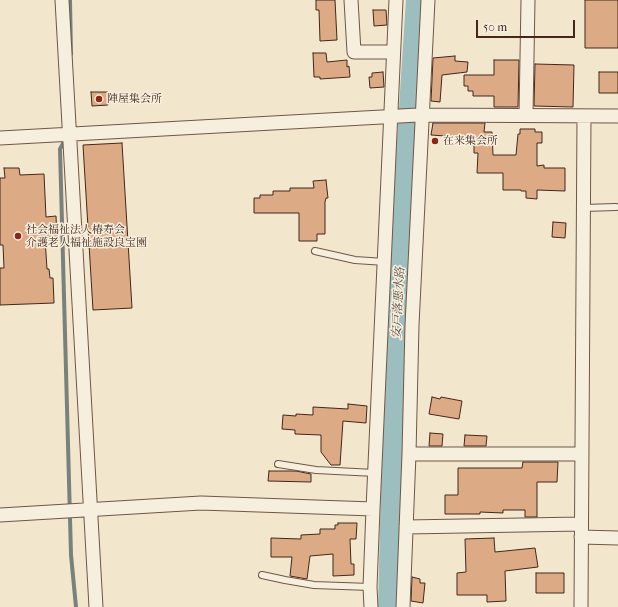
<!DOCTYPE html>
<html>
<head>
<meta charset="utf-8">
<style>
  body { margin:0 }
  #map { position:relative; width:618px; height:607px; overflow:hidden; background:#f2e7cc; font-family:"IM FELL French Canon",serif }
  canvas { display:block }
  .scale { position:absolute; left:476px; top:20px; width:99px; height:18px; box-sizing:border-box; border:2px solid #43261c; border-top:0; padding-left:5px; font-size:12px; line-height:14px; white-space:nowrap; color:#43261c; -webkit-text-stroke:3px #f7efde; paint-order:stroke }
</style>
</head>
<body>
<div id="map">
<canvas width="618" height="607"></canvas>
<div class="scale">50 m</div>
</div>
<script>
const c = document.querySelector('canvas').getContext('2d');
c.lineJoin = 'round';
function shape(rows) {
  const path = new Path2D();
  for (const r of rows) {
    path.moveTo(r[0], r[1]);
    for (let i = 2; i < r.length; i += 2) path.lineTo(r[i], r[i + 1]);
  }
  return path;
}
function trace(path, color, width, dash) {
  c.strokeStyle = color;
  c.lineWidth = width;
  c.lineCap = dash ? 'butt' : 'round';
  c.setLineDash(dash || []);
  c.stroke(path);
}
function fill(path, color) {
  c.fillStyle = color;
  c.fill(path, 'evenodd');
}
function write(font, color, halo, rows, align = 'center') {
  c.font = font + ' "IM FELL French Canon","Noto Serif JP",serif';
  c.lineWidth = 3;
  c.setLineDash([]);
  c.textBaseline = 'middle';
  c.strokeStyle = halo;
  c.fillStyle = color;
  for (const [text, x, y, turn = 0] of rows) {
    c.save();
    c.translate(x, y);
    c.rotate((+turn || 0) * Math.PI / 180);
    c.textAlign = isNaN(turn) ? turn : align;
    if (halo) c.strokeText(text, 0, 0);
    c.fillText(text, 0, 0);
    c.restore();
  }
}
trace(shape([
  [70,0,71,54],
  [66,138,60,149,71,555,76,607]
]), '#79817d', 4);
trace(shape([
  [390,607,397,323,418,0]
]), '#9dbebe', 24);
const building = shape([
  [316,0,335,0,337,40,320,41,319,10,316,10,316,0],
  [585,0,618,0,618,48,585,48,585,0],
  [373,10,386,10,387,25,374,26,373,10],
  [313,53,326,53,327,62,347,60,347,67,349,66,350,77,320,79,320,77,314,77,313,53],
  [455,56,455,61,468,62,467,72,442,75,440,102,431,101,433,58,455,56],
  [494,60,519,60,518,107,494,107,494,96,473,96,473,91,468,91,468,86,464,86,464,75,494,75,494,60],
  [535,64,574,65,573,107,534,106,535,64],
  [383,72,384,87,370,88,369,77,372,77,372,73,383,72],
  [599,72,618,72,618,93,599,93,599,72],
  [91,92,108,92,108,105,92,106,91,92],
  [433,123,485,123,484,132,492,132,493,155,516,155,518,134,520,134,520,129,535,129,535,132,542,132,542,143,537,143,537,166,544,165,544,168,565,168,565,191,537,190,537,199,526,198,526,191,521,191,521,190,503,190,503,173,477,173,478,153,474,153,474,138,431,135,433,123],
  [122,143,132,308,93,310,83,145,122,143],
  [4,168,19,168,20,175,44,174,46,217,56,216,57,237,45,238,47,269,49,269,50,278,53,278,54,303,0,305,0,268,4,268,3,245,0,245,0,178,5,178,4,168],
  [326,180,328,198,326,198,325,202,325,234,317,234,317,241,299,241,299,213,254,213,254,198,260,198,260,195,273,195,273,191,290,191,290,188,314,188,313,181,326,180],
  [553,222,566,223,565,238,552,237,553,222],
  [432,397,440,399,441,397,462,401,459,419,429,414,432,397],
  [348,404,367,406,366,423,343,421,340,465,331,465,321,452,321,435,295,434,295,430,282,429,283,415,296,416,296,414,313,415,313,407,348,409,348,404],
  [430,433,443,434,442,446,429,446,430,433],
  [465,435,487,436,486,446,464,446,465,435],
  [523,462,558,462,557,482,537,482,537,517,525,517,525,510,503,510,503,513,480,512,480,514,445,514,445,495,458,495,458,468,522,468,523,462],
  [269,471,296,471,311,474,311,482,268,481,269,471],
  [338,523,357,523,356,539,350,539,351,564,354,564,354,575,333,576,333,554,310,556,307,579,290,576,292,557,271,557,271,538,301,539,301,535,320,534,320,529,335,529,335,525,338,525,338,523],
  [494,538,495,552,535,548,538,567,505,571,506,601,487,602,487,595,457,595,457,573,466,572,465,539,494,538],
  [536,573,564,573,564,593,536,593,536,573],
  [412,577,420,579,420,583,425,583,423,603,411,601,412,577]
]);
fill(building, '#dcaa85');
trace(building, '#43261c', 1);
const lane = shape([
  [583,208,616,207],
  [315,251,355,260,385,262],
  [278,464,316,470,375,473],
  [262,575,285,580,314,585,370,587]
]);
const street = shape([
  [62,0,96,607],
  [351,0,354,52,393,52],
  [526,115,528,0],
  [0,138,418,115,618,116],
  [409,454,582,454],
  [0,515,201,503,373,509],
  [406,527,581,524],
  [581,537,618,538],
  [371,607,370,587,373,509,396,0],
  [403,607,409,454,412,325,428,0],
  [581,607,584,116]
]);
trace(lane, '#6f5648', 8);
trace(street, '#6f5648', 15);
trace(lane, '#f7efde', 6);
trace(street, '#f7efde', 13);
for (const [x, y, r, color] of [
  [99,99,4,"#8f2418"],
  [435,141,4,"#8f2418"],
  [18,236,4,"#8f2418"]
]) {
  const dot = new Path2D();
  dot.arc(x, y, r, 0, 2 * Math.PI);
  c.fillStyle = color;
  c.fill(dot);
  trace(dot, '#f7efde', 1.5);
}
write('11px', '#43261c', '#f7efde', [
  ["陣屋集会所",107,99],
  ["在来集会所",443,141],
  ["社会福祉法人椿寿会",26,230],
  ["介護老人福祉施設良宝園",26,243]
], 'left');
write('italic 12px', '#5a4c44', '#f7efde', [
  ["安戸落悪水路",399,303,-87]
]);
</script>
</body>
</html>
